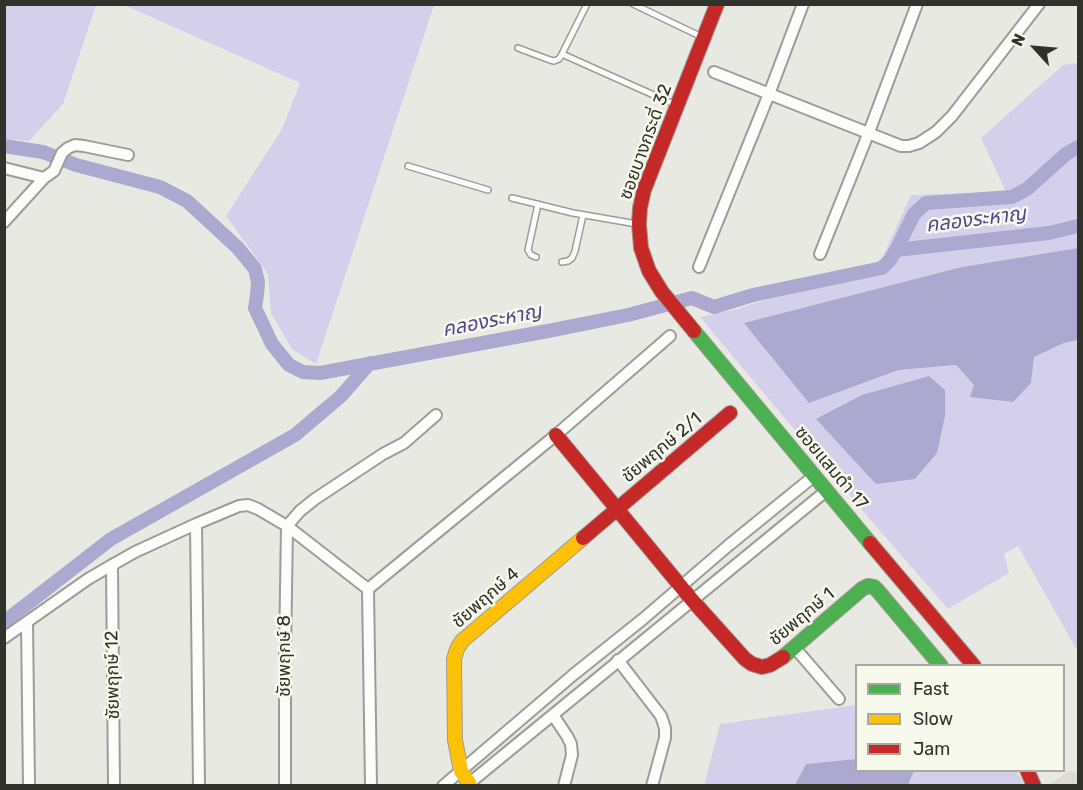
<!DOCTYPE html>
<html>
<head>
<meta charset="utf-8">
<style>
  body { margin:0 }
  #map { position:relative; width:1083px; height:790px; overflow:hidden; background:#e9e9e3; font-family:Rubik,sans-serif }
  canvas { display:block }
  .frame { position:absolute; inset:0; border:6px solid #32322d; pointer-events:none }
  .legend { position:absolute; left:855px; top:664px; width:210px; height:108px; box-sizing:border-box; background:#f8f9ed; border:2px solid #a9a9a0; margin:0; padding:8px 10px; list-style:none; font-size:18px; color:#32322d }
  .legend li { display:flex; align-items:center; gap:12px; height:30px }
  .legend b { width:30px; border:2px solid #a9a9a0 }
  .north { position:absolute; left:1005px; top:18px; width:60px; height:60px; -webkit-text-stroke:4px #f8f9ed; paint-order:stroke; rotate:296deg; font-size:16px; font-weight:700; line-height:24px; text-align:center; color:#32322d }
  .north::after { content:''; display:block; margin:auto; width:21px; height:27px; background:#32322d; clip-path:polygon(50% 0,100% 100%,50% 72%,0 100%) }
</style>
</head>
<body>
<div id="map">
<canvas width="1083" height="790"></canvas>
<div class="frame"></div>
<ul class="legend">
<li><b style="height:8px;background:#4caf50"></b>Fast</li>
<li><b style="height:8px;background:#ffc107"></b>Slow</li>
<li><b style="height:8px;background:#c62828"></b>Jam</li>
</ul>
<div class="north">N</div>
</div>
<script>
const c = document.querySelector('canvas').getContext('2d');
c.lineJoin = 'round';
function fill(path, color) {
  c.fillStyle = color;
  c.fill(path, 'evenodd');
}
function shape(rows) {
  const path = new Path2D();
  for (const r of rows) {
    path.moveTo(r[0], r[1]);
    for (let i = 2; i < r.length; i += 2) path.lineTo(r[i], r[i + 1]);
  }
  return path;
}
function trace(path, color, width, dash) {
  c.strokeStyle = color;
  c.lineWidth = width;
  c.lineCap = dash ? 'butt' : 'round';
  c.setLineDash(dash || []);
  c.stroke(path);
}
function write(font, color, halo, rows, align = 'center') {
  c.font = font + ' Rubik,"Noto Sans Thai",sans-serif';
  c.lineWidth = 5;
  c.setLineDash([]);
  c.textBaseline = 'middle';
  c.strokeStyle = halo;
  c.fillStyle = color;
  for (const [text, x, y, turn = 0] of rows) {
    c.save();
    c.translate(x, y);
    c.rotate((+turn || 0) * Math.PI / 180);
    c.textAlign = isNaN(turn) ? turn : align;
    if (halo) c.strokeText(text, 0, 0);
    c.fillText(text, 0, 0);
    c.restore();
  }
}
fill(shape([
  [1069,771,1078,773,1078,785,1049,785]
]), '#dcdcd0');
fill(shape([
  [4,5,96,5,63,104,29,141,5,139],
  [124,5,434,5,316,364,292,349,271,313,268,274,226,216,282,129,300,83],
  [1078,63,1078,248,962,267,809,403,900,370,956,365,974,385,1031,383,1033,357,1064,343,1078,340,1078,652,1018,546,1004,554,1009,573,948,609,861,509,700,317,734,310,764,300,888,273,883,256,911,195,1006,192,981,138,1063,65],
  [856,705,856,759,806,764,795,785,704,786,720,724],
  [914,770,1017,771,1024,785,908,786]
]), '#d4d0ec');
fill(shape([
  [1078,248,1078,340,1064,343,1034,357,1031,383,1013,402,970,397,974,385,956,365,899,370,809,403,744,323,962,267],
  [929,376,945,390,945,416,937,453,915,479,876,484,816,419,862,395],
  [856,759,856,770,914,771,908,785,795,785,806,764]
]), '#ada8cf');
trace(shape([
  [4,146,43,152,76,165,160,187,187,201,238,248,255,269,258,282,257,295,255,308,272,344,289,365,303,372,320,373,548,331,628,315,692,298,714,307,753,295,882,268,890,260,896,250,1049,233,1078,226],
  [896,250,914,214,926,203,1012,197,1027,189,1066,154,1078,147],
  [4,622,111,539,295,435,341,396,370,363]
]), '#ada8cf', 14);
const lane = shape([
  [587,4,562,54,676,105],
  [633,4,702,37],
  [518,48,550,60,554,61,559,59,562,54],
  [408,166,488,190],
  [512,198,573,213,637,224],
  [536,257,531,255,528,250,538,204],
  [562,262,568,261,572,258,575,251,583,215]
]);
const street = shape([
  [714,72,901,146,909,146,919,143,936,132,952,116,1039,4],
  [4,168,44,178,54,171,62,153,68,148,75,145,84,146,128,155],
  [4,222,44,178],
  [820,254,869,132,917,4],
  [699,267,769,94,803,4],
  [196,524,199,786],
  [112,565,114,786],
  [368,589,556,435,670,336],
  [368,589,371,786],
  [27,622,29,786],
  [4,638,88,579,112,565,135,552,196,524,239,506,248,505,258,509,287,526,368,589],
  [795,648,839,699],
  [618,660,661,716,665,728,665,738,652,786],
  [553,715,567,736,571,744,572,755,564,786],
  [285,786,285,654,287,526,300,511,315,499,383,454,404,443,436,415],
  [443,786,573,675,643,619,729,545,814,476],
  [466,786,826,491]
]);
const fast = shape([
  [694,331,870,543],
  [783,657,862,589,868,586,874,587,878,591,941,666]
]);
const slow = shape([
  [469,783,461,771,455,740,454,659,457,649,462,641,583,538]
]);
const jam = shape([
  [694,331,662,292,649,271,641,248,639,224,640,208,644,190,717,4],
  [556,435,692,600,745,659,752,664,762,667,770,665,783,657],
  [583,538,730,413],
  [870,543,974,666],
  [1027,770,1034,786]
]);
trace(lane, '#9d9d98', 8);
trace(street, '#9d9d98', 14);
trace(fast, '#9d9d98', 16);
trace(slow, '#9d9d98', 16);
trace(jam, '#9d9d98', 16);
trace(lane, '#fcfcfb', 5);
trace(street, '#fcfcfb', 10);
trace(fast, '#4caf50', 14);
trace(slow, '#ffc107', 14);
trace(jam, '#c62828', 14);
write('18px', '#32322d', '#f8f9ed', [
  ["ซอยบางกระดี่ 32",646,142,-70],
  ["ชัยพฤกษ์ 2/1",662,448,-40],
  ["ซอยแสมดำ 17",831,468,50],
  ["ชัยพฤกษ์ 4",486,598,-41],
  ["ชัยพฤกษ์ 1",802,617,-40],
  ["ชัยพฤกษ์ 8",285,656,-90],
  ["ชัยพฤกษ์ 12",113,675,-91]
]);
write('italic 20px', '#54468f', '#f8f9ed', [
  ["คลองระหาญ",976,220,-7],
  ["คลองระหาญ",492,321,-11]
]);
</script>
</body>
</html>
